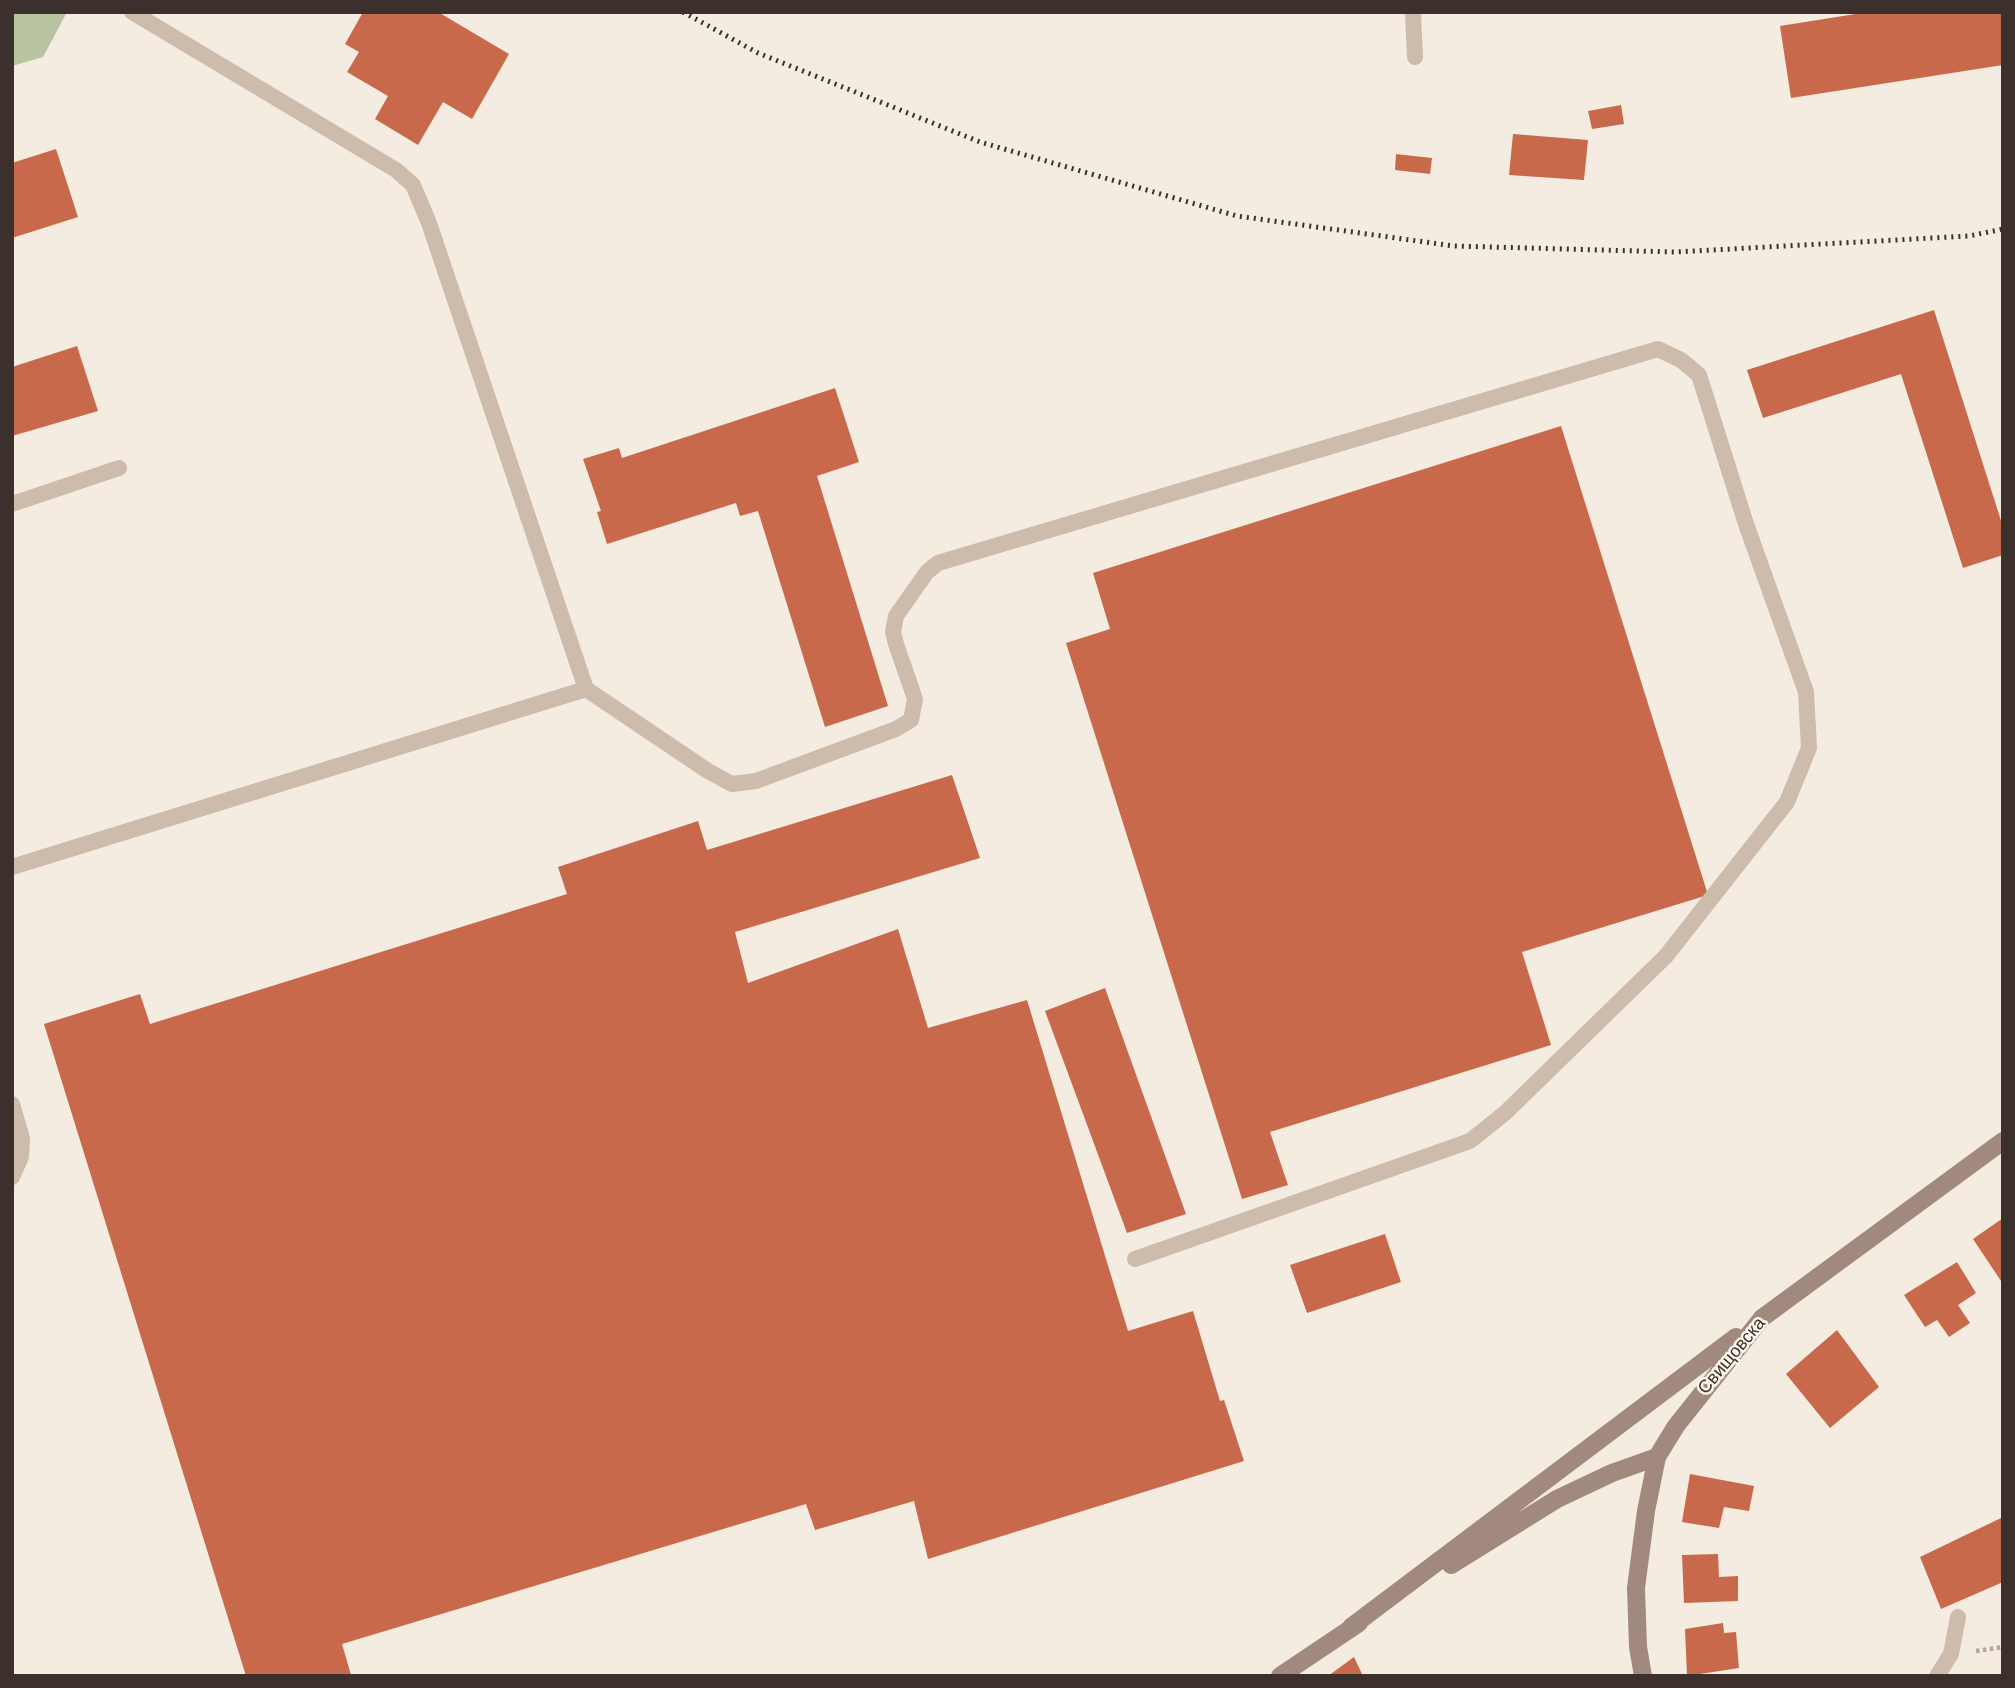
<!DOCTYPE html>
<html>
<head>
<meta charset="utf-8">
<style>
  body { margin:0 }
  #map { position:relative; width:2015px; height:1688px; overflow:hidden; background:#f4ebe1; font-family:Arial,sans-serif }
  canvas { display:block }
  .frame { position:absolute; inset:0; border:14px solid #3b302b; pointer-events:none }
</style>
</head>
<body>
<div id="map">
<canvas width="2015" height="1688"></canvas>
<div class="frame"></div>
</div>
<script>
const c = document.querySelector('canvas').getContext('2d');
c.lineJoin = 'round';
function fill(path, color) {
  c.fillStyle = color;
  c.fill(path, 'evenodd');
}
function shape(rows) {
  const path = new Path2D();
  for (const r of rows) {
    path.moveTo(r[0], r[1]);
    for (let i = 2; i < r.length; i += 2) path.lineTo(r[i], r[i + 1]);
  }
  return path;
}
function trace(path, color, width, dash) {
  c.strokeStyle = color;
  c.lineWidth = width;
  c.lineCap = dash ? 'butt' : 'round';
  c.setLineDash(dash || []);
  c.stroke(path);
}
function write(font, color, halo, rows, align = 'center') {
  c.font = font + ' Arial,sans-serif';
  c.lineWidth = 5;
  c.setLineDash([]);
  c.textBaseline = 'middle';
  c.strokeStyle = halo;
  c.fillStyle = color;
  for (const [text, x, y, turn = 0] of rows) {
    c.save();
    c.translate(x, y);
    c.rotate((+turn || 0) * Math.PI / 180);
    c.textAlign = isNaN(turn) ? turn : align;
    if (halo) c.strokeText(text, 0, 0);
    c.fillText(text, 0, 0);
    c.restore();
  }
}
fill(shape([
  [12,12,67,12,43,57,12,66]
]), '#b8c4a0');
fill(shape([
  [363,12,438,12,509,54,472,119,443,102,418,145,375,119,388,96,347,72,359,52,345,44],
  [1868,12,2003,12,2003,65,1791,98,1780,26],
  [1621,105,1624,124,1592,129,1588,111],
  [1513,134,1588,140,1584,180,1509,175],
  [56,149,78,217,12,238,12,163],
  [1396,154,1432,158,1430,174,1395,170],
  [1934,310,2003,527,2003,555,1963,568,1901,374,1763,418,1747,370],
  [77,346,98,411,12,436,12,367],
  [835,388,859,462,817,476,888,706,825,727,758,511,740,516,736,503,607,544,597,512,601,511,583,459,619,448,622,458],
  [1561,426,1708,895,1522,952,1551,1045,1270,1132,1288,1185,1242,1199,1066,643,1110,629,1093,573],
  [952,775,980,858,735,932,748,983,898,929,928,1028,1027,1000,1128,1331,1193,1311,1220,1401,1224,1400,1244,1461,928,1559,914,1501,815,1530,806,1504,342,1644,351,1675,348,1676,246,1676,44,1024,140,994,150,1024,567,894,558,867,698,821,707,850],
  [1105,988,1186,1214,1127,1233,1045,1011],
  [2003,1218,2003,1284,1973,1239],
  [1385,1234,1401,1282,1307,1313,1290,1265],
  [1957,1262,1976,1293,1958,1305,1970,1323,1949,1337,1937,1320,1925,1327,1904,1295],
  [1837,1330,1879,1387,1830,1428,1786,1374],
  [1690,1474,1754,1486,1749,1511,1724,1507,1719,1528,1682,1522],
  [2001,1518,2003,1582,1941,1609,1920,1557],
  [1718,1554,1719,1577,1738,1576,1738,1601,1684,1603,1682,1555],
  [1723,1623,1724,1633,1736,1632,1739,1668,1687,1676,1685,1629],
  [1354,1657,1363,1676,1328,1676]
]), '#c8694b');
trace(shape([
  [1976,1651,2003,1647]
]), '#b9a596', 4.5, [3.5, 3.5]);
trace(shape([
  [1413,12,1415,57],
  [12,504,119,468],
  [586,689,708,771,732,784,756,781,896,729,911,720,915,699,896,644,893,632,896,616,927,572,938,563,1658,349,1681,360,1699,375,1746,524,1806,692,1809,748,1787,802,1666,956,1505,1113,1470,1141,1135,1259],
  [12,867,586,689,429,223,413,185,396,170,132,12],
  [12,1104,22,1138,21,1157,12,1177],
  [1937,1676,1951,1654,1958,1617]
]), '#cdbbac', 16);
trace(shape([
  [1451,1565,1557,1499,1612,1473,1657,1457],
  [1351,1627,1736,1337],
  [1280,1676,1359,1623],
  [1643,1676,1638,1647,1636,1588,1646,1511,1657,1457,1676,1426,1762,1318,2003,1141]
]), '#a18a7d', 18);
trace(shape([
  [683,12,758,53,980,142,1237,216,1454,246,1675,252,1969,236,2003,229]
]), '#3b302b', 5, [2, 5]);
write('18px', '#3b302b', '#fbf5ee', [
  ["Свищовска",1732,1356,-50]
]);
</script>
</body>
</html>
